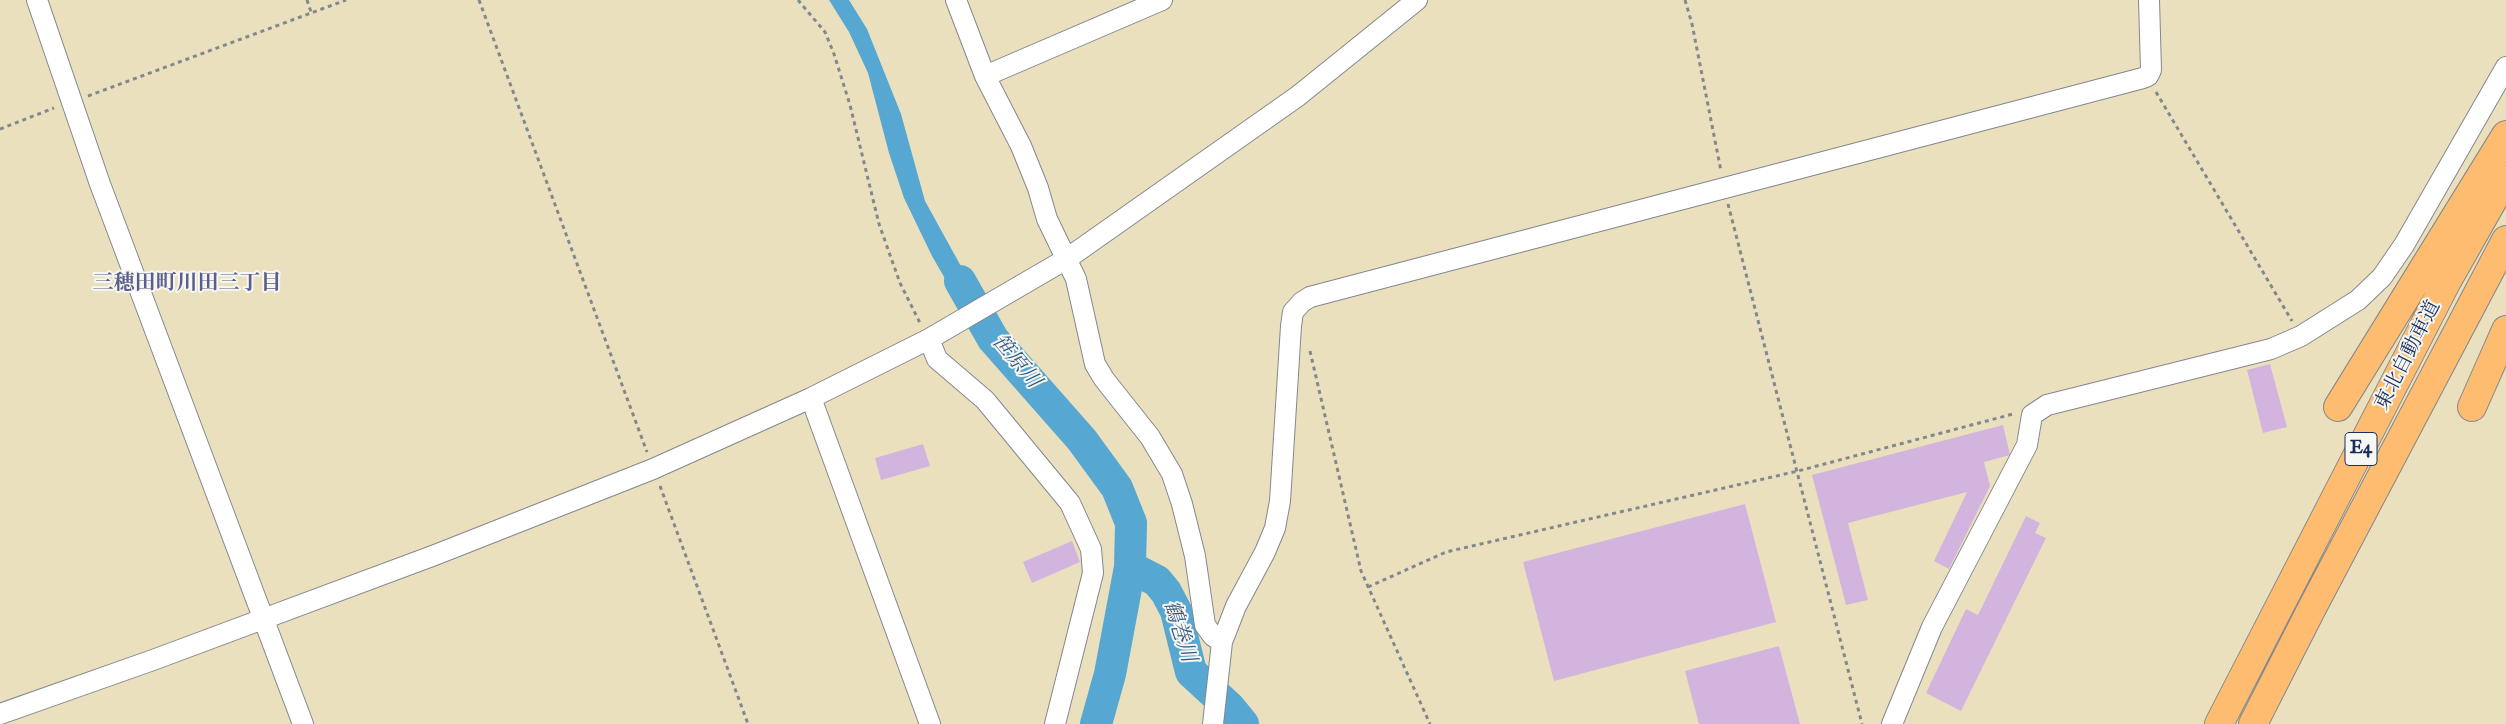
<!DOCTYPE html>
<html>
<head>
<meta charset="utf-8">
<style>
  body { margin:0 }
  canvas { display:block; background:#ebe0be }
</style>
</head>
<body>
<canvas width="2506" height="724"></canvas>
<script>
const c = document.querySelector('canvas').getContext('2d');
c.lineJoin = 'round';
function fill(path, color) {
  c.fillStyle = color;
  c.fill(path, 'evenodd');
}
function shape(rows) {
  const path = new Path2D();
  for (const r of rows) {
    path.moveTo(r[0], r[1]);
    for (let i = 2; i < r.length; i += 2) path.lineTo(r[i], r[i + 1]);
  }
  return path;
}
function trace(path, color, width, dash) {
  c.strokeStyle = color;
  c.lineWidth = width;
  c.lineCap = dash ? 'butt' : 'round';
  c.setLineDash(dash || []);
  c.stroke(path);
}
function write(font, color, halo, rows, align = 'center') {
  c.font = font + ' "IM FELL English","Noto Serif JP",serif';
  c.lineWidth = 4;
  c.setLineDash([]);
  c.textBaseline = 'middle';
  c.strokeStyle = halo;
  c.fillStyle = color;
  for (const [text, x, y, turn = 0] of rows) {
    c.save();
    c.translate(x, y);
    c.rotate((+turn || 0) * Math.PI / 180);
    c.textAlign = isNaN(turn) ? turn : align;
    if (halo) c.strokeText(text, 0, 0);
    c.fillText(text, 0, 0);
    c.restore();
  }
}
fill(shape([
  [829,0,849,0,867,29,901,114,925,201,979,299,962,308,932,256,904,198,889,153,868,73,849,32]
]), '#56a7d1');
trace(shape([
  [960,281,993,339,1082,440,1117,488,1131,523,1130,567,1110,674,1096,724],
  [1130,567,1157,581,1166,592,1176,611,1191,672,1230,708,1243,724]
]), '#56a7d1', 32);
fill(shape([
  [2270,364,2287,427,2263,433,2247,370],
  [2003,425,2010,455,1984,462,1990,486,1949,569,1934,561,1967,492,1848,523,1868,600,1846,605,1812,475],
  [923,444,930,466,881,480,875,458],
  [1745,504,1776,622,1554,681,1523,562],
  [2026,516,2040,523,2035,533,2046,538,1961,711,1926,693,1966,609,1978,615],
  [1072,541,1080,562,1032,583,1023,562],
  [1779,646,1800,724,1699,724,1685,671]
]), '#d3b4de');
const minor = shape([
  [37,0,100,184,303,724],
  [956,0,985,76,1021,146,1038,188,1047,219,1076,279,1095,364,1104,379,1150,437,1172,474,1182,504,1195,556,1205,625,1213,636,1222,642],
  [985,76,1162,0],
  [929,339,937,359,985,400,1070,503,1091,549,1093,573,1055,724],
  [811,398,930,724],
  [0,714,153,660,435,555,653,469,811,398,929,339,1068,258,1298,96,1417,0],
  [1213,724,1222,642,1236,606,1265,552,1275,528,1280,501,1291,326,1293,312,1302,302,1310,297,2143,78,2148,76,2151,70,2149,0],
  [1892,724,1932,627,2027,445,2032,415,2047,405,2271,349,2301,336,2358,300,2382,277,2404,245,2506,67]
]);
const highway = shape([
  [2338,407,2506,135],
  [2472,407,2506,330],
  [2219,724,2447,281,2506,177],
  [2253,724,2311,610,2506,240]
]);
trace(minor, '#83888e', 22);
trace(highway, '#83888e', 30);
trace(shape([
  [307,0,311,12],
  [479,0,647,452],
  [798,0,825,32,834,54,850,105,879,224,900,283,920,323],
  [1685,0,1692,24,1721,171],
  [2156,92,2292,321],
  [88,96,346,0],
  [0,129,54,108],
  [1728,204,1862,724],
  [1310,351,1361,571,1430,724],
  [660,486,748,724],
  [1368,587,1446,552,1798,471,2013,414]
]), '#83888e', 3, [4, 4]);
trace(minor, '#fff', 20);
trace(highway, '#fdbc6f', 28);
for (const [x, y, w] of [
  [2361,449,32]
]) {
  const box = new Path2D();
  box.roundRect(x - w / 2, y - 16.5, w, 33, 4);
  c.fillStyle = '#f6f6f2';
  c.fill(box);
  trace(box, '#1b2f5e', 1);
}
write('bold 19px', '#1b2f5e', null, [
  ["E4",2361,449]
]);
write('20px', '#1b2f5e', '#f6f6f2', [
  ["東北自動車道",2409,356,-63]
]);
write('bold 21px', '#5b5e8b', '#f6f6f2', [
  ["三穂田町川田三丁目",187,285]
]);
write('italic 21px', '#305986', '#f6f6f2', [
  ["笹原川",1015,362,50],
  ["鶴巻川",1178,632,72]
]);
</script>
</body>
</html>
